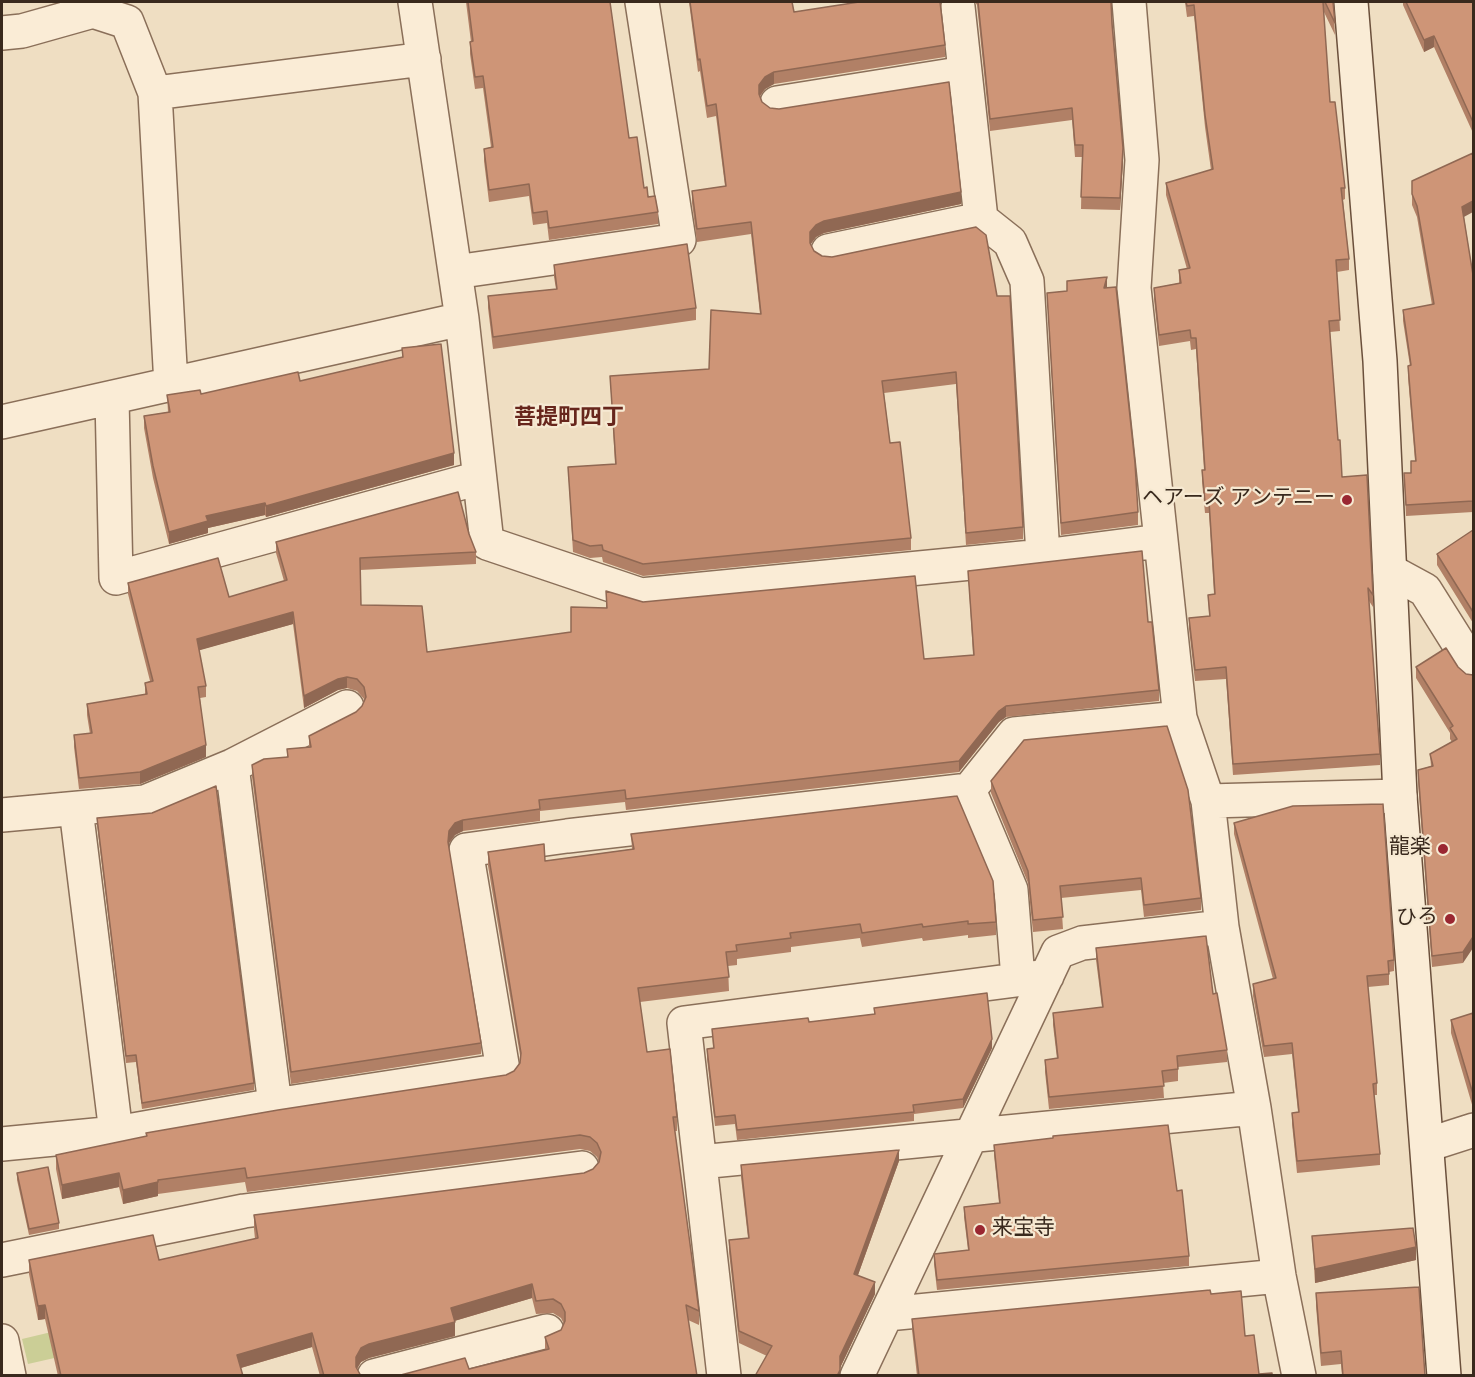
<!DOCTYPE html>
<html>
<head>
<meta charset="utf-8">
<style>
  body { margin:0 }
  #map { position:relative; width:1475px; height:1377px; overflow:hidden; background:#efdec2; font-family:Spectral,serif }
  canvas { display:block }
  .frame { position:absolute; inset:0; border:3px solid #39291d; pointer-events:none }
</style>
</head>
<body>
<div id="map">
<canvas width="1475" height="1377"></canvas>
<div class="frame"></div>
</div>
<script>
const c = document.querySelector('canvas').getContext('2d');
c.lineJoin = 'round';
function fill(path, color) {
  c.fillStyle = color;
  c.fill(path, 'evenodd');
}
function shape(rows) {
  const path = new Path2D();
  for (const r of rows) {
    path.moveTo(r[0], r[1]);
    for (let i = 2; i < r.length; i += 2) path.lineTo(r[i], r[i + 1]);
  }
  return path;
}
function trace(path, color, width, dash) {
  c.strokeStyle = color;
  c.lineWidth = width;
  c.lineCap = dash ? 'butt' : 'round';
  c.setLineDash(dash || []);
  c.stroke(path);
}
function write(font, color, halo, rows, align = 'center') {
  c.font = font + ' Spectral,"Noto Sans JP",serif';
  c.lineWidth = 4.5;
  c.setLineDash([]);
  c.textBaseline = 'middle';
  c.strokeStyle = halo;
  c.fillStyle = color;
  for (const [text, x, y, turn = 0] of rows) {
    c.save();
    c.translate(x, y);
    c.rotate((+turn || 0) * Math.PI / 180);
    c.textAlign = isNaN(turn) ? turn : align;
    if (halo) c.strokeText(text, 0, 0);
    c.fillText(text, 0, 0);
    c.restore();
  }
}
fill(shape([
  [123,1315,129,1341,28,1364,22,1339]
]), '#cbce96');
const street = shape([
  [415,2,462,319,487,543,641,595,1043,556,1160,541],
  [1129,2,1142,160,1134,288,1180,718,1208,801,1222,927,1254,1108,1279,1276,1299,1376],
  [958,7,981,219,1010,242,1027,281,1043,556],
  [2,33,22,31,93,11,127,22,155,93,424,59],
  [155,93,171,385],
  [777,103,965,73],
  [828,251,981,219],
  [455,272,679,240,642,2],
  [112,398,116,578,479,478],
  [2,422,462,319],
  [1390,571,1425,590,1474,668],
  [232,766,275,1105],
  [969,790,1011,890,1018,979],
  [1208,801,1400,796],
  [76,809,116,1133],
  [2,815,145,802,232,766,347,707],
  [2,1144,116,1133,275,1105,503,1070,466,850,567,836,969,790,1014,734,1180,718],
  [1427,1145,1474,1130],
  [700,1162,1254,1108],
  [2,1260,244,1211,582,1168],
  [887,1314,1279,1276],
  [2,1341,9,1376],
  [374,1376,547,1331],
  [724,1376,684,1023,1047,976],
  [857,1376,1058,952,1082,943,1222,927]
]);
const secondary = shape([
  [1351,2,1380,361,1400,796,1444,1376]
]);
trace(street, '#8a6f59', 36);
trace(secondary, '#6b503c', 36);
trace(street, '#faecd6', 33);
trace(secondary, '#faecd6', 33);
fill(shape([
  [466,2,610,2,629,138,644,188,658,212,658,224,549,240,547,223,533,225,529,196,489,202,484,161,484,149,491,147,483,88,475,89,470,54,470,42,471,42],
  [689,2,792,2,794,12,940,4,945,45,945,57,774,84,765,89,760,96,762,102,770,108,961,204,824,233,816,237,810,245,814,251,822,256,832,257,976,227,1023,527,1023,539,966,545,956,384,884,393,890,443,911,538,911,550,643,576,603,562,602,557,590,558,573,552,568,467,615,464,610,376,709,369,760,314,751,234,697,242,692,203,692,191,725,186,716,116,707,118,700,71,698,72],
  [975,2,1111,2,1123,160,1120,210,1081,209,1082,157,1075,157,1072,120,990,131,977,5],
  [1185,2,1333,2,1335,35,1323,10,1330,102,1345,188,1345,199,1343,200,1349,259,1349,270,1337,272,1340,331,1330,332,1338,440,1342,477,1373,595,1373,607,1369,601,1380,754,1380,765,1233,775,1226,679,1195,681,1189,629,1189,618,1209,616,1208,595,1214,594,1209,513,1205,513,1202,481,1202,470,1204,470,1196,349,1191,350,1190,341,1159,346,1154,299,1154,288,1179,283,1179,270,1187,269,1166,195,1166,183,1211,170,1205,127,1194,16,1187,17],
  [1403,2,1473,2,1473,133,1434,47,1424,52,1403,5],
  [1412,181,1464,217,1473,275,1473,512,1406,516,1404,473,1411,473,1411,461,1415,461,1408,377,1408,366,1410,366,1403,321,1403,310,1432,305,1417,217,1412,205],
  [554,265,696,308,696,320,493,349,488,308,488,296,556,289,554,277],
  [1067,281,1107,288,1138,512,1138,525,1061,535,1047,293,1067,291],
  [402,348,454,465,266,517,265,515,208,528,208,533,169,544,153,478,144,428,144,416,168,412,167,395,201,394,300,381,402,357],
  [1473,530,1473,623,1437,565,1437,554],
  [469,534,476,552,476,564,360,570,361,605,427,652,571,632,606,608,606,591,643,602,924,659,973,655,968,571,1148,622,1159,690,1159,701,1006,717,999,722,959,772,626,810,625,802,540,811,540,821,463,831,455,835,449,843,448,846,481,1043,481,1054,291,1084,252,777,252,765,287,757,287,749,309,747,309,736,356,712,362,706,364,699,357,691,347,688,338,690,304,708,293,624,199,650,206,686,206,697,200,698,206,757,140,784,79,789,74,747,74,735,90,734,87,715,87,704,145,695,145,683,150,681,128,594,128,583,229,597,284,581,276,553,276,542],
  [1416,667,1458,667,1466,674,1463,963,1432,967,1418,781,1418,770,1431,766,1430,754,1452,742,1450,739,1450,733,1416,678],
  [991,781,1201,898,1201,910,1144,917,1141,890,1061,898,1063,929,1033,932,1028,883,991,793],
  [97,818,254,1083,254,1090,142,1109,136,1062,126,1063,97,825],
  [1234,823,1394,960,1394,971,1389,972,1389,985,1368,987,1377,1083,1377,1095,1374,1095,1380,1154,1380,1165,1297,1173,1292,1124,1292,1113,1298,1112,1292,1054,1264,1057,1253,996,1253,984,1273,979,1234,834],
  [631,834,996,922,996,935,968,938,968,935,923,941,922,938,862,947,860,938,791,947,791,952,737,959,737,965,728,966,729,991,640,1002,647,1052,677,1117,677,1131,675,1131,699,1311,699,1325,688,1320,469,1369,545,1350,545,1337,561,1330,564,1324,561,1318,553,1313,536,1314,532,1298,454,1321,455,1336,369,1358,361,1362,357,1369,361,1376,320,1376,312,1347,241,1368,243,1376,58,1376,45,1319,38,1320,29,1274,29,1260,159,1260,255,1239,254,1229,254,1215,584,1173,593,1169,599,1162,597,1157,590,1151,580,1149,247,1192,245,1182,158,1194,158,1196,123,1204,119,1187,62,1199,56,1169,56,1155,506,1075,514,1071,520,1063,521,1061,488,866,488,852,545,861,632,849],
  [1096,948,1213,994,1227,1050,1227,1062,1178,1067,1178,1081,1163,1083,1164,1098,1049,1109,1045,1072,1045,1060,1057,1059,1053,1025,1053,1013,1102,1007,1096,960],
  [874,1008,992,1048,963,1108,914,1114,914,1121,737,1140,735,1124,715,1126,707,1059,707,1049,713,1048,712,1029,809,1022,874,1014],
  [1473,1013,1473,1108,1451,1033,1451,1020],
  [994,1145,1177,1191,1189,1256,1189,1266,937,1290,934,1264,934,1254,968,1250,964,1217,964,1207,999,1203,994,1155],
  [899,1161,858,1275,875,1294,840,1368,840,1376,755,1376,767,1356,739,1343,729,1252,729,1240,748,1238,741,1177,741,1165],
  [17,1173,59,1223,59,1229,29,1235,17,1180],
  [1312,1236,1416,1260,1315,1283],
  [1316,1293,1425,1376,1342,1376,1341,1364,1321,1366,1316,1306],
  [1211,1294,1245,1336,1259,1374,1272,1376,917,1376,912,1330,912,1319]
]), '#b18066');
fill(shape([
  [1434,36,1434,47,1424,52,1424,40],
  [774,72,774,84,765,89,759,97,759,107,759,85,765,77],
  [1123,148,1123,160,1120,210,1120,198],
  [961,192,961,204,824,233,816,237,810,245,810,255,810,232,816,225,824,221],
  [1473,201,1473,212,1462,218,1462,207],
  [1107,277,1107,289,1104,288],
  [454,453,454,465,266,517,266,506],
  [265,503,265,515,208,528,208,533,169,544,169,532,206,516],
  [293,612,293,624,197,651,197,639],
  [347,677,347,688,338,690,304,708,304,696,338,679],
  [1006,706,1006,717,999,722,959,772,959,761,999,711],
  [206,745,206,757,140,784,140,772],
  [463,820,463,831,455,835,449,843,448,853,449,831,455,823],
  [1473,937,1473,948,1463,963,1463,952],
  [992,1039,992,1048,963,1108,963,1099],
  [899,1150,899,1161,854,1286,854,1274],
  [119,1173,119,1187,62,1199,62,1185],
  [158,1182,158,1196,123,1204,123,1190],
  [1416,1247,1416,1260,1315,1283,1315,1269],
  [875,1282,875,1294,840,1368,840,1376,837,1376,840,1356],
  [532,1284,532,1298,451,1322,451,1308],
  [45,1305,45,1319,38,1320,38,1306],
  [455,1322,455,1336,369,1358,361,1362,356,1370,356,1357,361,1348,369,1344],
  [312,1333,312,1347,237,1369,237,1355]
]), '#906853');
const building = shape([
  [468,2,610,2,629,138,637,137,644,188,647,187,648,197,655,196,658,212,549,228,547,211,533,213,529,184,489,190,484,149,493,147,483,76,475,77,470,42,473,41,468,2],
  [690,2,792,2,794,12,859,2,940,2,945,45,774,72,765,77,759,85,759,94,762,102,770,108,779,109,949,82,961,192,824,221,816,225,810,232,810,243,814,251,822,256,832,257,976,227,986,235,997,296,1010,296,1023,527,966,533,956,372,882,381,890,443,900,442,911,538,643,564,603,550,602,545,590,546,573,540,568,467,616,464,610,376,709,369,711,310,761,314,751,222,697,229,692,191,726,186,716,104,707,106,700,59,698,60,690,2],
  [978,2,1111,2,1112,24,1123,148,1120,198,1081,197,1083,145,1075,145,1072,108,990,119,978,2],
  [1186,2,1323,2,1330,102,1335,102,1345,188,1341,188,1349,259,1336,260,1340,320,1329,321,1338,440,1340,440,1342,477,1367,475,1373,595,1368,588,1380,754,1233,764,1226,667,1195,670,1189,618,1210,616,1208,595,1215,594,1209,501,1205,502,1202,470,1205,470,1196,338,1191,338,1190,330,1159,335,1154,288,1181,283,1179,270,1190,268,1166,183,1213,169,1205,115,1194,5,1187,6,1186,2],
  [1325,2,1333,2,1335,23,1325,2],
  [1406,2,1473,2,1473,122,1434,36,1424,40,1406,2],
  [1473,153,1473,201,1462,207,1473,275,1473,501,1406,505,1404,473,1411,473,1411,461,1416,461,1408,366,1411,365,1403,310,1434,304,1417,206,1412,194,1412,181,1473,153],
  [687,244,696,308,493,337,488,296,557,289,554,265,687,244],
  [1107,277,1104,288,1116,287,1135,463,1138,512,1061,523,1047,293,1067,291,1067,281,1107,277],
  [441,344,454,453,266,506,265,503,206,516,208,521,169,532,153,466,144,416,170,412,167,395,200,390,201,394,298,372,300,381,403,357,402,348,441,344],
  [458,492,469,534,476,552,360,558,361,605,422,606,427,652,571,632,571,607,607,608,606,591,643,602,915,576,924,659,974,655,968,571,1142,551,1148,622,1152,622,1159,690,1006,706,999,711,959,761,626,799,625,790,539,800,540,809,463,820,455,823,449,831,448,842,481,1043,291,1072,252,765,264,759,288,757,287,749,311,747,309,736,356,712,362,706,366,697,364,687,357,679,347,677,338,679,304,696,293,612,197,639,206,686,198,687,206,745,140,772,79,778,74,735,92,733,87,704,147,694,145,683,153,681,128,583,218,558,229,597,287,580,276,542,458,492],
  [1473,530,1473,612,1437,554,1473,530],
  [1446,648,1458,667,1466,674,1473,675,1473,937,1463,952,1432,956,1418,770,1433,766,1430,754,1457,739,1450,728,1453,726,1416,667,1446,648],
  [1167,726,1188,790,1201,898,1144,905,1141,878,1060,886,1063,917,1033,920,1028,871,991,781,1024,740,1167,726],
  [216,786,254,1083,142,1103,136,1055,126,1056,97,818,152,813,216,786],
  [957,796,993,881,996,922,968,924,968,921,923,927,922,924,862,933,860,924,790,933,791,938,736,945,737,951,726,952,729,977,638,988,647,1052,670,1049,677,1117,673,1117,699,1311,686,1305,697,1376,397,1376,465,1358,469,1369,549,1349,545,1337,561,1330,565,1321,565,1312,561,1304,553,1299,536,1301,532,1284,451,1308,455,1322,369,1344,361,1348,356,1357,356,1367,361,1376,324,1376,312,1333,237,1355,243,1376,61,1376,45,1305,38,1306,29,1260,153,1235,159,1260,258,1238,254,1215,584,1173,593,1169,599,1162,601,1152,597,1143,590,1137,580,1135,247,1178,245,1168,158,1180,158,1182,123,1190,119,1173,62,1185,56,1155,147,1136,146,1133,278,1110,506,1075,514,1071,520,1063,521,1053,488,852,544,844,545,861,634,849,631,834,957,796],
  [1383,804,1394,960,1388,961,1389,974,1367,976,1377,1083,1373,1084,1380,1154,1297,1161,1292,1113,1299,1112,1292,1043,1264,1046,1253,984,1276,978,1234,823,1293,806,1383,804],
  [1206,936,1213,994,1217,993,1227,1050,1177,1056,1178,1069,1162,1071,1164,1086,1049,1097,1045,1060,1058,1058,1053,1013,1103,1007,1096,948,1206,936],
  [987,993,992,1039,963,1099,913,1105,914,1112,737,1130,735,1115,715,1117,707,1049,714,1048,712,1029,808,1018,809,1022,875,1014,874,1008,987,993],
  [1473,1013,1473,1094,1451,1020,1473,1013],
  [1168,1125,1177,1191,1182,1190,1189,1256,937,1280,934,1254,969,1250,964,1207,1000,1203,994,1145,1053,1138,1053,1136,1168,1125],
  [899,1150,854,1274,875,1282,840,1356,840,1370,837,1376,755,1376,772,1346,739,1331,729,1240,749,1238,741,1165,899,1150],
  [48,1167,59,1223,29,1229,17,1173,48,1167],
  [1413,1228,1416,1247,1315,1269,1312,1236,1413,1228],
  [1419,1287,1425,1376,1343,1376,1341,1351,1321,1353,1316,1293,1419,1287],
  [1210,1290,1211,1294,1241,1291,1245,1336,1254,1335,1259,1374,1272,1373,1272,1376,919,1376,912,1319,1210,1290]
]);
fill(building, '#ce9577');
trace(building, '#906853', 1.5);
for (const [x, y, r, color] of [
  [1347,500,6,"#9a2731"],
  [1443,849,6,"#9a2731"],
  [1450,919,6,"#9a2731"],
  [980,1230,6,"#9a2731"]
]) {
  const dot = new Path2D();
  dot.arc(x, y, r, 0, 2 * Math.PI);
  c.fillStyle = color;
  c.fill(dot);
  trace(dot, '#f6e9d2', 2);
}
write('21px', '#39291d', '#f6e9d2', [
  ["ヘアーズ アンテニー",1335,500],
  ["龍楽",1431,849],
  ["ひろ",1438,919],
  ["来宝寺",992,1230,"left"]
], 'right');
write('bold 22px', '#67261c', '#f6e9d2', [
  ["菩提町四丁",569,420]
]);
</script>
</body>
</html>
